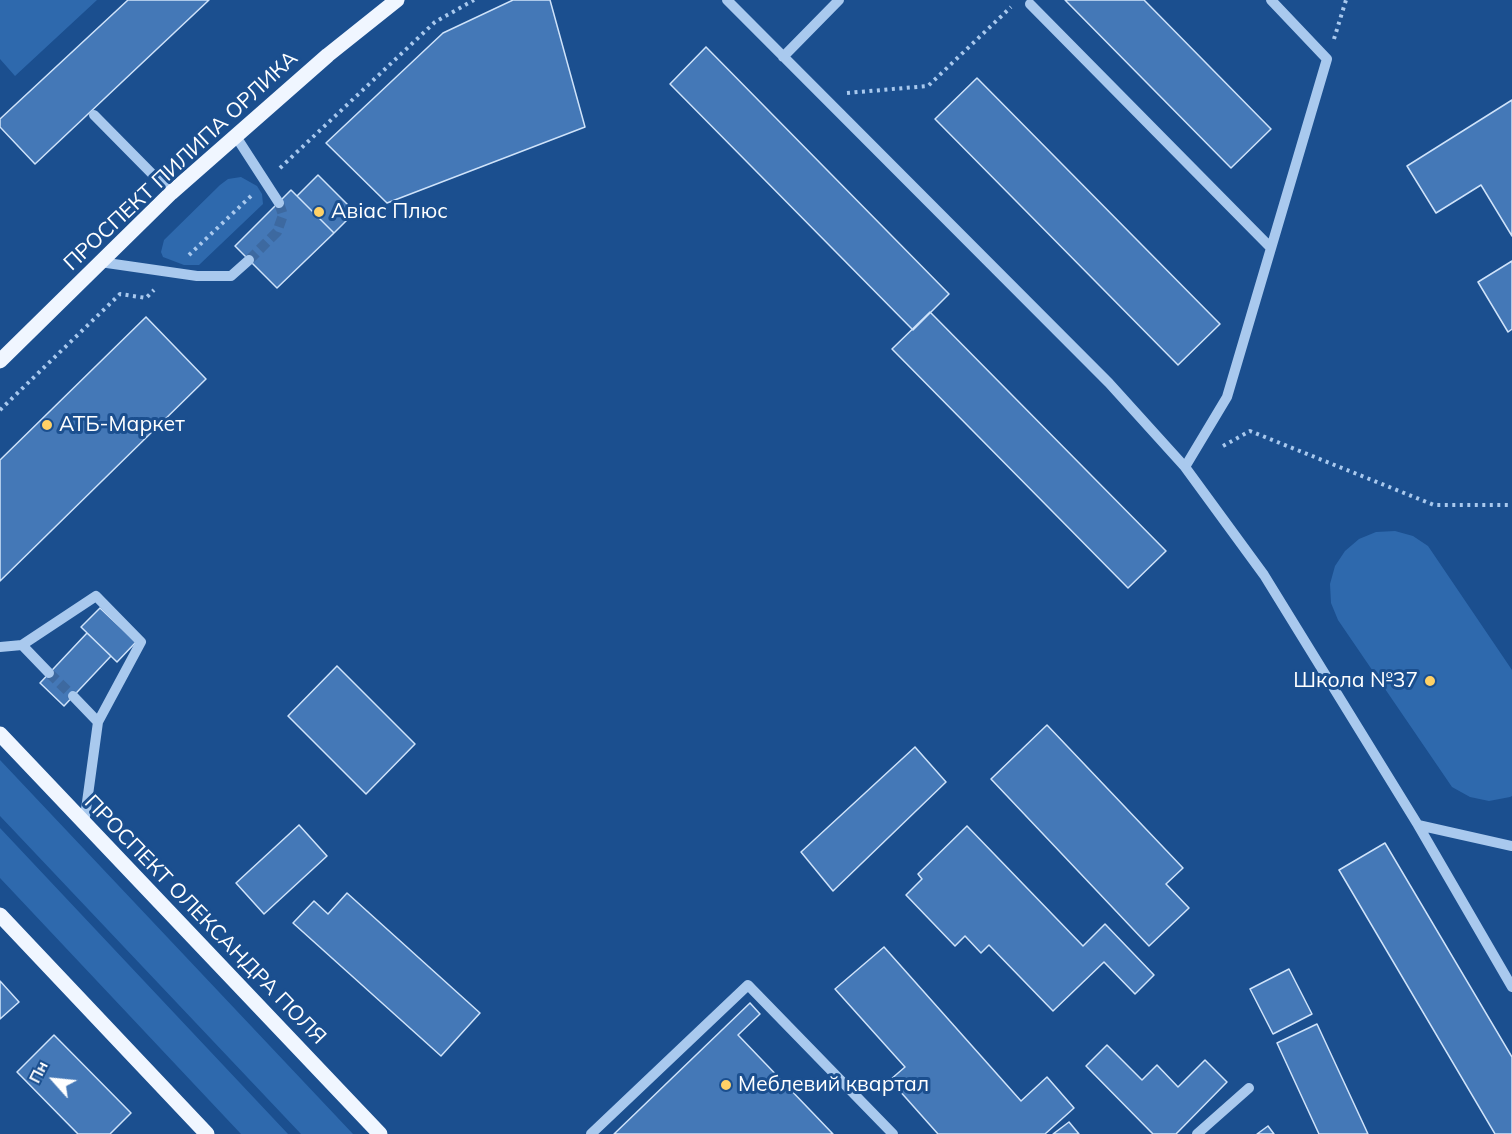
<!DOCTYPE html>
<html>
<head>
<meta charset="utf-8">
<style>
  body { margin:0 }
  #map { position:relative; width:1512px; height:1134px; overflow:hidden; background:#1b4f8f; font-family:Mulish,sans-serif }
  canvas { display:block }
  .north { position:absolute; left:24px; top:1050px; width:60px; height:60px; -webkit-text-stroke:4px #1b4f8f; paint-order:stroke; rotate:297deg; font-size:16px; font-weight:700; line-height:24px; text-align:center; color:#fff }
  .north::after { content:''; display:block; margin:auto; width:21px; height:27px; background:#fff; clip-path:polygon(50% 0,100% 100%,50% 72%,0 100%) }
</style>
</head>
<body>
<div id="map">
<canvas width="1512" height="1134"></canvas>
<div class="north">Пн</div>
</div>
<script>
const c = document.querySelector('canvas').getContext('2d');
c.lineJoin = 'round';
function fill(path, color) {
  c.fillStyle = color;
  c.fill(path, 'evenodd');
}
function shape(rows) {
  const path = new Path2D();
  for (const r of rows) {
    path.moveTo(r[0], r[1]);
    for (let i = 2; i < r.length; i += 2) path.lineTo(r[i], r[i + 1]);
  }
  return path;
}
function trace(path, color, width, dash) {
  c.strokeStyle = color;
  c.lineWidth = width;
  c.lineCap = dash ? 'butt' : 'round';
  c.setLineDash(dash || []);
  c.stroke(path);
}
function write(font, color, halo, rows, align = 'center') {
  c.font = font + ' Mulish,sans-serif';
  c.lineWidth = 6;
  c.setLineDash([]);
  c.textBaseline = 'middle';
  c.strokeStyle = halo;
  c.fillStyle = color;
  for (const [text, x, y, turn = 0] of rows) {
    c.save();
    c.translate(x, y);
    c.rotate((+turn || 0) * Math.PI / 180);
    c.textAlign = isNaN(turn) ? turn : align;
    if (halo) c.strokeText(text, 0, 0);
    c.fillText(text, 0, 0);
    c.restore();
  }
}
fill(shape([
  [0,0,97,0,15,76,0,59],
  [241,177,257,186,262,194,263,204,199,265,184,265,163,257,161,252,164,240,220,185,228,179],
  [1395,531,1413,536,1428,546,1512,670,1512,796,1510,797,1489,801,1470,797,1452,787,1338,620,1331,603,1330,584,1335,566,1345,551,1359,539,1376,532],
  [0,760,353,1134,301,1134,0,816],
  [0,828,288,1134,241,1134,0,878]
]), '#2e69ad');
const building = shape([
  [128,0,209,0,35,164,0,127,0,119,128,0],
  [513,0,550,0,585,127,387,203,326,143,443,33,513,0],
  [1065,0,1144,0,1271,129,1231,168,1065,0],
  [706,47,949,294,913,330,670,84,706,47],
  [977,78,1220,324,1178,365,935,119,977,78],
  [1512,100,1512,236,1481,185,1436,213,1407,166,1512,100],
  [318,175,355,212,334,233,297,196,318,175],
  [291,190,334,233,277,288,235,246,291,190],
  [1512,261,1512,329,1508,332,1478,282,1512,261],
  [930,312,1166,551,1128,588,892,349,930,312],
  [146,317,206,379,0,581,0,460,146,317],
  [100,608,136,642,117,662,81,627,100,608],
  [87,633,111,656,64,706,40,683,87,633],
  [337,666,415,744,366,794,288,716,337,666],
  [1047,725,1183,868,1166,884,1189,908,1149,946,991,779,1047,725],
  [915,747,946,782,833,891,801,852,915,747],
  [299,825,327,856,264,914,236,883,299,825],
  [967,826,1083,946,1105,924,1154,975,1135,994,1104,962,1053,1011,989,945,981,953,965,936,955,946,906,895,922,879,918,874,967,826],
  [1385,843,1512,1057,1512,1134,1495,1134,1339,870,1385,843],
  [347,893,480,1013,441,1056,293,923,314,901,328,914,347,893],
  [884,947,1021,1101,1047,1077,1074,1108,1045,1134,938,1134,890,1080,905,1067,835,989,884,947],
  [1289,969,1312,1014,1273,1034,1250,989,1289,969],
  [0,981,19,1002,0,1019,0,981],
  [750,1003,760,1014,738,1035,833,1134,614,1134,750,1003],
  [1317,1024,1368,1134,1319,1134,1277,1043,1317,1024],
  [54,1035,131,1113,110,1134,78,1134,17,1072,54,1035],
  [1107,1045,1142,1080,1157,1065,1178,1087,1205,1060,1227,1082,1176,1134,1153,1134,1086,1066,1107,1045],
  [1069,1122,1079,1134,1053,1134,1069,1122],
  [1268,1126,1274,1134,1257,1134,1268,1126]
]);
fill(building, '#4478b7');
trace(building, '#cfe3fa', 1.5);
trace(shape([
  [249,260,277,232,283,215,279,203],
  [49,673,73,696]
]), '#3d69a0', 10, [10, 5]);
trace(shape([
  [1334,39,1346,0],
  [847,93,928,86,1011,7],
  [280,168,435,22,474,0],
  [189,255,251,196],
  [0,410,120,294,146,298,154,290],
  [1223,446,1250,431,1434,505,1512,505]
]), '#a9c9ee', 4, [3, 4.5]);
trace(shape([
  [727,0,1109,383,1185,467,1264,575,1418,825,1512,987],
  [1030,4,1271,248],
  [783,57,839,0],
  [94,115,171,193],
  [235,135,279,203],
  [100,262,197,276,231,276,249,260],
  [1185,467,1227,397,1327,59,1271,0],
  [22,645,96,596,141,642,98,722],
  [0,647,22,645,49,673],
  [73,696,98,722,84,824],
  [1418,825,1512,846],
  [591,1134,748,985,893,1134],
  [1197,1134,1249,1088]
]), '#a9c9ee', 10);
trace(shape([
  [0,361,171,193,328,55,397,0],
  [0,734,380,1134],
  [0,915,207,1134]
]), '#f0f6ff', 15);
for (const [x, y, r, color] of [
  [319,212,6,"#ffd166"],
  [47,425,6,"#ffd166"],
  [1430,681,6,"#ffd166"],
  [726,1085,6,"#ffd166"]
]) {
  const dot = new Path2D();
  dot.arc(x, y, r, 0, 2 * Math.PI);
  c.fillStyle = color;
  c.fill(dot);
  trace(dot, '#1b4f8f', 2);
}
write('21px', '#fff', '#1b4f8f', [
  ["ПРОСПЕКТ ПИЛИПА ОРЛИКА",181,161,-43],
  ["ПРОСПЕКТ ОЛЕКСАНДРА ПОЛЯ",205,920,46]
]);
write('21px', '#fff', '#1b4f8f', [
  ["Авіас Плюс",331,212],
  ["АТБ-Маркет",59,425],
  ["Школа №37",1418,681,"right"],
  ["Меблевий квартал",738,1085]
], 'left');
</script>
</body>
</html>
